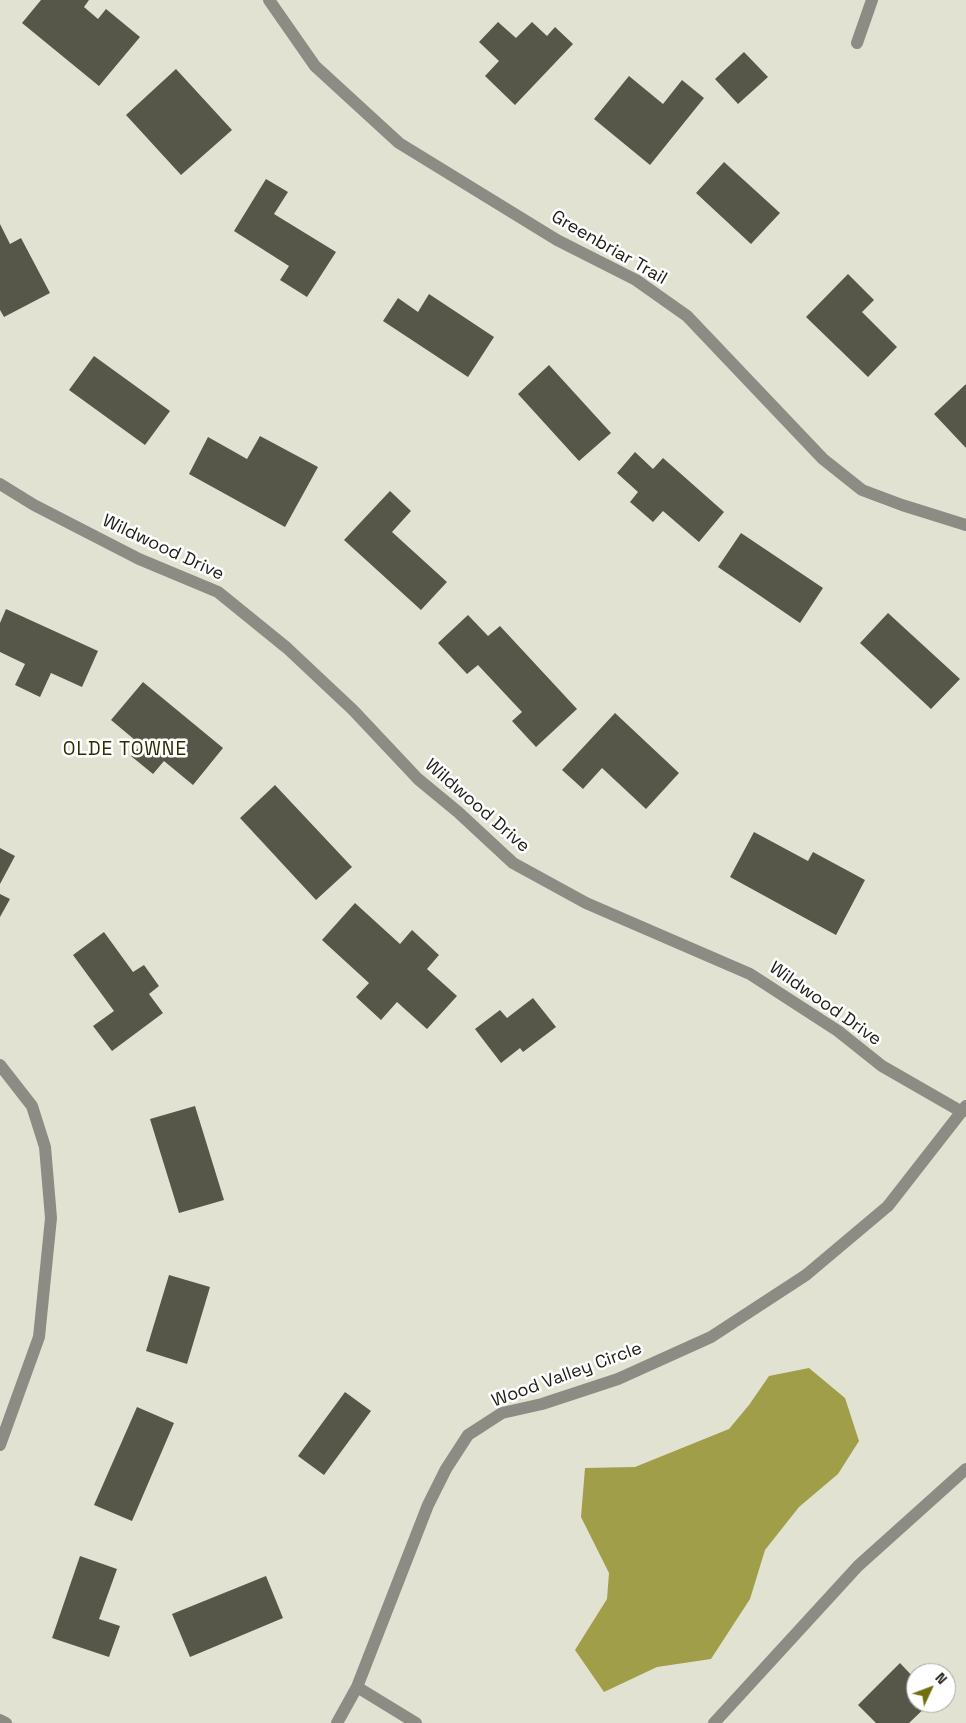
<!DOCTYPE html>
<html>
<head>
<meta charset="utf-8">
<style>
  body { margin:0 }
  #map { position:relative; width:966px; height:1723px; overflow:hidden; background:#e2e2d2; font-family:"Space Grotesk",sans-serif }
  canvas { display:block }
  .north { position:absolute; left:906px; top:1663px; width:50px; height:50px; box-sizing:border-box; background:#fff; border:1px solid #a5a5a2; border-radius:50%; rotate:47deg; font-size:14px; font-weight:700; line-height:20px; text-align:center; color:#1d1d17 }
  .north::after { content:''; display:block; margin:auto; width:18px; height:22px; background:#726f0f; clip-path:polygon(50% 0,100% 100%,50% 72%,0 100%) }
</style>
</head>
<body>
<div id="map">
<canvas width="966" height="1723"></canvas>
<div class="north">N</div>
</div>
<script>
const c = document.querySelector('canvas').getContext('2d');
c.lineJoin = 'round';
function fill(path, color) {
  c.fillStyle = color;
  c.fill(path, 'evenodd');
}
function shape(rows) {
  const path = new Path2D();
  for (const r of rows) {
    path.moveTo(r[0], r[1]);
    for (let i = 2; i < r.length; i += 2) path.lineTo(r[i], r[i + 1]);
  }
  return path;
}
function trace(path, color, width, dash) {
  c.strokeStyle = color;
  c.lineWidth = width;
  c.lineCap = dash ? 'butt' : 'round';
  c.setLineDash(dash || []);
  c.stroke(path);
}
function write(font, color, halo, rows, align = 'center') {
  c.font = font + ' "Space Grotesk",sans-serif';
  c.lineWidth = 5;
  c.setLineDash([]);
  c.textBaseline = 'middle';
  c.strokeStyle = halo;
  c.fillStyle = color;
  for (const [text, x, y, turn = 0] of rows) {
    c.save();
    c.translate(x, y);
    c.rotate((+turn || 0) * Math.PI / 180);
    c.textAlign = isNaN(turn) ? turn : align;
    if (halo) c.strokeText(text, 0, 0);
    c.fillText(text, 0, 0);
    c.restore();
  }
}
fill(shape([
  [809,1368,845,1398,859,1441,838,1474,799,1507,765,1550,750,1599,711,1659,657,1667,604,1692,575,1650,607,1599,609,1573,581,1517,585,1468,635,1467,729,1429,749,1405,769,1376]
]), '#a19e4a');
fill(shape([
  [41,0,89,0,84,7,98,19,106,9,140,37,99,86,22,23],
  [498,22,516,38,532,22,547,36,555,27,573,44,515,105,485,76,499,61,479,42],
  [744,52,768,77,738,104,715,79],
  [176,69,232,130,181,175,126,115],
  [629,76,663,104,682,80,704,98,650,165,594,119],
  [724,162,780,213,751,244,696,193],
  [266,179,288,192,274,214,336,252,307,297,280,280,289,266,234,231],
  [0,224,10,244,21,238,50,293,4,317,0,310],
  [848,274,874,300,862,312,897,347,868,377,806,317],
  [429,294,494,337,468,377,383,321,398,298,418,312],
  [94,356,170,411,145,445,69,390],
  [549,365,611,433,579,461,518,394],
  [966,384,966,448,934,414],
  [260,436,318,467,285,527,189,474,208,437,247,459],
  [635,452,653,469,663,458,724,512,699,542,663,511,653,522,630,502,638,492,617,473],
  [390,491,411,511,392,532,447,582,421,610,344,540],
  [741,533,823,588,800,623,718,567],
  [6,609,98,651,82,687,51,673,40,697,15,685,25,664,0,652,0,623],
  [888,613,960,679,931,709,860,643],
  [468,615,488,636,500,626,577,709,536,747,512,721,522,712,478,665,467,674,438,643],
  [143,682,223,748,193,785,164,761,153,774,131,756,141,745,111,720],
  [615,713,679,773,646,809,602,768,583,789,562,770],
  [275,785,352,867,316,900,240,818],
  [754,832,808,861,813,852,865,880,836,935,730,877],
  [0,848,15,856,0,884],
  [0,894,10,899,0,917],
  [355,903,400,944,412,930,439,955,427,969,457,996,427,1029,397,1002,381,1020,356,997,369,983,322,940],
  [104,932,133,972,144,965,159,986,149,994,163,1013,112,1051,93,1026,114,1011,73,955],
  [533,998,556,1027,523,1052,520,1048,501,1063,475,1029,500,1010,507,1018],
  [195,1106,224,1200,179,1213,150,1119],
  [169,1275,210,1287,187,1364,146,1351],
  [345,1392,371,1411,324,1475,298,1456],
  [137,1407,174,1423,132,1521,94,1505],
  [80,1556,117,1569,99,1619,120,1626,109,1657,52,1638],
  [266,1576,283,1618,190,1657,172,1614],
  [900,1663,916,1680,916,1703,930,1703,909,1723,876,1723,858,1705]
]), '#575749');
trace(shape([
  [269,0,315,66,399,143,557,240,636,280,687,316,823,459,862,490,902,505,966,525],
  [857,43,872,0],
  [0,484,34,505,139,559,218,592,287,648,353,710,418,779,458,812,513,863,586,903,750,974,838,1031,882,1066,962,1112],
  [0,1065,32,1106,45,1147,51,1218,39,1337,0,1445],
  [357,1687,416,1723],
  [0,1720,6,1723],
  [337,1723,357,1687,428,1505,446,1469,468,1435,502,1413,542,1404,618,1379,711,1337,806,1275,888,1206,966,1106],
  [714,1723,858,1566,966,1469]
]), '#8c8c85', 12);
write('18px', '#1d1d17', '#fff', [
  ["Greenbriar Trail",609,248,30],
  ["Wildwood Drive",163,548,25],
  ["Wildwood Drive",477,806,41],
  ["Wildwood Drive",825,1004,35],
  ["Wood Valley Circle",567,1375,-20]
]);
c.letterSpacing = '1px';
write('19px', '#2f2d02', '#fff', [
  ["OLDE TOWNE",125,750]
]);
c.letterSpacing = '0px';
</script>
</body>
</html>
